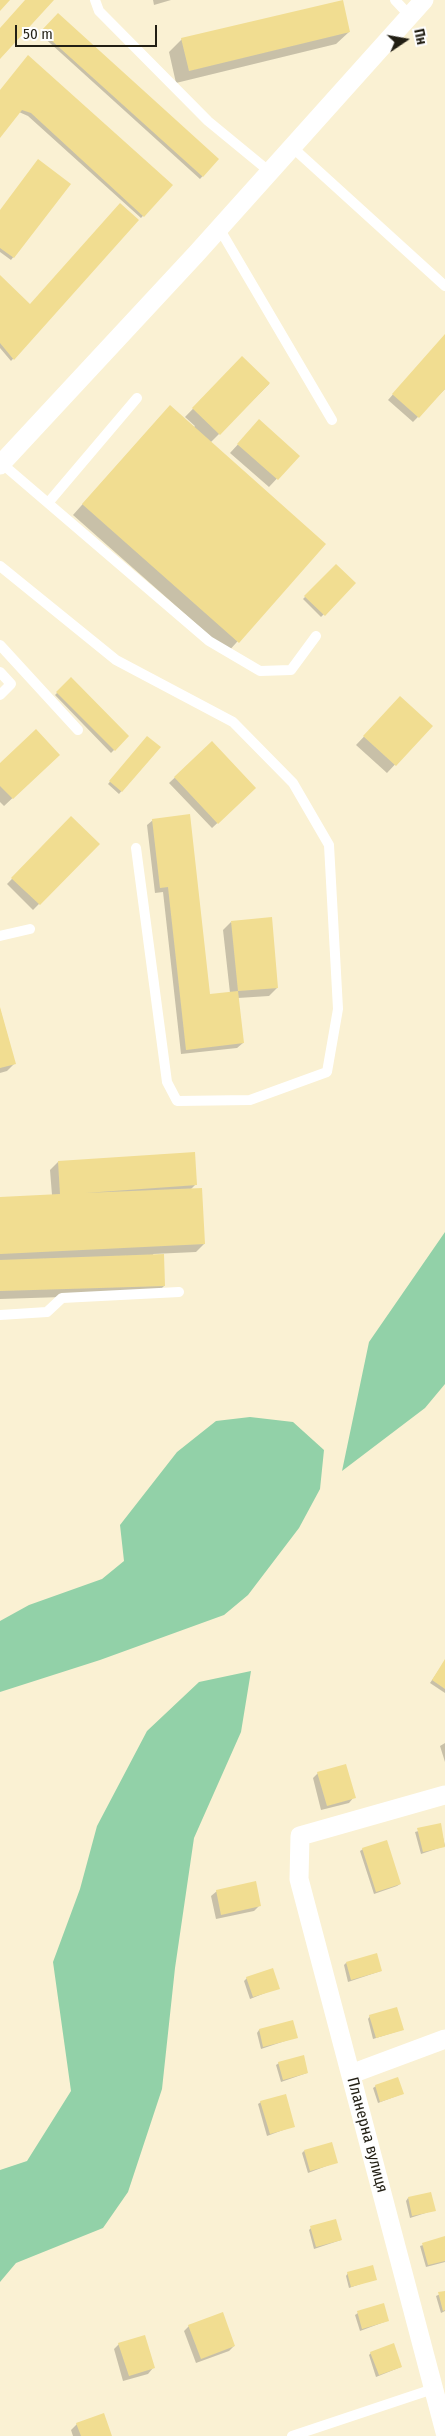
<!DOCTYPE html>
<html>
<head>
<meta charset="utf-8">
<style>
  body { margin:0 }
  #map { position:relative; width:445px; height:2436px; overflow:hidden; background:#faf1d3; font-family:"Fira Sans Condensed",sans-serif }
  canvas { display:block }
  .north { position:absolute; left:380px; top:15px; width:50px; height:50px; -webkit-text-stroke:4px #fefefe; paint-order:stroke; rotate:78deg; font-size:14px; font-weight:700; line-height:20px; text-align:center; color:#221f14 }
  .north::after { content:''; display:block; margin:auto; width:18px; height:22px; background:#221f14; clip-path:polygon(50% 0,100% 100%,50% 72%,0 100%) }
  .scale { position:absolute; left:15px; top:25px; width:142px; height:22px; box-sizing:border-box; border:2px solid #221f14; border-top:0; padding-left:6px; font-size:15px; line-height:18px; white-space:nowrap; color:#221f14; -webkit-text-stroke:4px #fefefe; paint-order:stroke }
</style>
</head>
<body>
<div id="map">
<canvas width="445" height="2436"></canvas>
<div class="north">Пн</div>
<div class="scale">50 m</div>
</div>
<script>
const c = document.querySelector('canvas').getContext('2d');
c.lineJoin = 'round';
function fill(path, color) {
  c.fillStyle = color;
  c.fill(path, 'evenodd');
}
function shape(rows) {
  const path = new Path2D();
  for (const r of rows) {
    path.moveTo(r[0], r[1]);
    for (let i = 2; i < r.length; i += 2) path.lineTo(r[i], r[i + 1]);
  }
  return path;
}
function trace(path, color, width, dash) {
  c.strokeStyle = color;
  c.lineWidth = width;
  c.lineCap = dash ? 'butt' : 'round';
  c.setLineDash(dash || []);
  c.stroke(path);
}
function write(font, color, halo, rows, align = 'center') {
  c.font = font + ' "Fira Sans Condensed",sans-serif';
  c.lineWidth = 4.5;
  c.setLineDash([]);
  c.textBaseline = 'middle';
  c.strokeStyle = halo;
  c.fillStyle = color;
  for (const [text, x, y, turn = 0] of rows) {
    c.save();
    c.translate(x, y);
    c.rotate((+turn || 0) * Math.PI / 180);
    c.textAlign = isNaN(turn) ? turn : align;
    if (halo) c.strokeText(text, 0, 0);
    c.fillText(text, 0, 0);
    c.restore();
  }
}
fill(shape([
  [445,1232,445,1384,425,1408,342,1471,369,1342],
  [250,1417,293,1422,324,1450,320,1489,299,1528,248,1595,224,1615,100,1660,0,1692,0,1621,29,1605,102,1579,124,1561,120,1525,177,1452,216,1421],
  [251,1671,241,1732,194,1838,175,1968,162,2089,128,2192,103,2228,16,2263,0,2282,0,2170,27,2161,71,2091,53,1962,80,1889,97,1826,147,1731,199,1682]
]), '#92d1a8');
fill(shape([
  [153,0,171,0,154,5],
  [58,14,218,159,200,179,40,34],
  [349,32,336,44,176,83,169,52,182,39],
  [0,91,171,185,141,218,28,116,19,112,0,136],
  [69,185,11,260,0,252,0,211],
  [137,220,11,361,0,348,0,277,30,306],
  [445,335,445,389,413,422,388,400],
  [242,358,269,384,210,443,324,544,228,652,73,515,160,417,193,428,195,426,185,417],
  [252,429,298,456,269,487,230,453],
  [336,566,354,584,321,617,303,599],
  [71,679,128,736,111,753,55,695],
  [393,706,431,726,387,773,356,745],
  [148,738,159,747,119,794,108,784],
  [212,743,255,788,212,828,169,783],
  [50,763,4,806,0,802,0,765],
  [71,818,98,844,33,910,7,884],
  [153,820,209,995,230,993,223,930,231,922,277,988,269,996,238,998,243,1043,237,1048,181,1054,163,892,155,893,147,825],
  [0,1009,15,1063,7,1071,0,1073],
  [58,1162,196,1184,190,1190,204,1244,196,1252,153,1254,164,1286,156,1294,0,1299,0,1199,52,1195,50,1170],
  [445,1661,445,1693,430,1683],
  [445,1743,445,1762,440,1746],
  [318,1773,354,1797,349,1803,321,1810,313,1778],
  [440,1825,445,1846,421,1854,415,1832],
  [363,1849,400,1884,397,1886,374,1894,360,1851],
  [217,1891,259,1906,254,1911,216,1919,211,1896],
  [346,1963,381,1971,348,1982,344,1965],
  [247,1978,278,1988,250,1999,244,1981],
  [370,2016,402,2030,373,2039,368,2019],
  [259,2030,297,2037,261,2049,257,2033],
  [279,2063,307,2073,281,2082,276,2065],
  [376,2086,402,2094,378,2103,373,2088],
  [261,2102,294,2126,267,2136,258,2104],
  [304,2151,337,2162,308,2173,302,2153],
  [408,2198,435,2210,410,2218,406,2201],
  [311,2228,341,2240,314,2249,309,2230],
  [445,2238,445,2262,426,2267,420,2246],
  [348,2273,375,2279,349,2288,346,2276],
  [445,2292,445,2311,441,2313,436,2296],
  [358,2313,387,2321,360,2331,355,2315],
  [189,2326,234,2346,229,2351,196,2363,184,2331],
  [119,2344,153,2368,148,2374,123,2381,114,2349],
  [371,2353,401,2367,376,2377,369,2355],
  [77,2424,111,2436,73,2436,71,2430]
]), '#0003');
fill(shape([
  [0,0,10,0,0,11],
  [25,0,54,0,0,59,0,28],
  [343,0,350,32,189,71,181,38],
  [58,13,219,159,203,177,41,31],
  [28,55,173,185,144,217,31,113,22,110,0,138,0,90],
  [38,159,71,184,14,258,0,248,0,210],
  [120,203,139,220,14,360,0,343,0,275,30,304],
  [445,334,445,389,419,418,392,394],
  [242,356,270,383,220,435,192,408],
  [170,405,326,544,239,643,82,504],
  [259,419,300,456,278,480,237,444],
  [336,564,356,583,325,616,304,596],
  [71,677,129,736,115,751,56,692],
  [400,696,433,726,396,766,363,736],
  [36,729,60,755,13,799,0,786,0,763],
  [147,736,161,747,122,792,109,781],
  [212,741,256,788,218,824,174,777],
  [190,814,210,994,238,991,244,1043,186,1050,168,887,160,888,152,819],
  [71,816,100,844,40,905,11,878],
  [272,917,278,988,238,991,231,921],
  [0,1007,16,1064,0,1068],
  [195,1152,197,1185,85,1193,202,1188,205,1244,0,1254,0,1197,60,1194,58,1161],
  [164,1254,165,1286,0,1291,0,1260],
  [445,1659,445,1689,432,1680],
  [346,1764,356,1798,327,1806,317,1772],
  [441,1823,445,1847,423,1852,417,1828],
  [387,1840,401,1884,376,1892,362,1848],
  [256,1881,261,1906,221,1915,216,1890],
  [377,1953,382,1971,351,1980,346,1962],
  [273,1968,280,1989,253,1997,246,1977],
  [397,2007,404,2030,376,2038,369,2015],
  [293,2020,298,2038,263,2047,259,2029],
  [304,2055,308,2073,283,2080,278,2062],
  [398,2077,404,2094,380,2102,375,2085],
  [286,2094,295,2127,270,2134,260,2101],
  [332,2142,338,2163,310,2171,304,2150],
  [431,2192,436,2211,412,2216,408,2197],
  [336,2219,342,2240,316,2247,310,2226],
  [445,2236,445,2261,428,2265,422,2243],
  [373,2265,377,2280,351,2287,347,2272],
  [445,2291,445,2310,443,2311,438,2292],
  [384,2303,389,2321,362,2329,357,2311],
  [223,2312,235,2346,201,2359,188,2325],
  [145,2335,155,2368,129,2376,118,2343],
  [394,2343,402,2367,379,2375,370,2352],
  [104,2413,112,2436,81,2436,76,2423]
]), '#f1dd91');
trace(shape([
  [95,0,99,11,208,121,270,172],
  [395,0,410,16],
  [292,147,445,286],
  [219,228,332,420],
  [0,462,209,641,260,671,291,670,316,636],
  [48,503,137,398],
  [0,566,116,660,233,722,293,783,329,845,338,1009,327,1072,250,1100,177,1101,167,1082,136,848],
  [0,645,78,730],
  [0,672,11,684,0,695],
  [0,936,30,929],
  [0,1315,47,1312,62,1298,179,1292],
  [292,2436,433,2389]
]), '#fff', 10);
trace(shape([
  [0,465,197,253,424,0],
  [445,1795,300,1836,299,1879,445,2432],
  [351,2074,445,2039]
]), '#fff', 19);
write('16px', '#221f14', '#fefefe', [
  ["Планерна вулиця",367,2135,75]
]);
</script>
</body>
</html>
